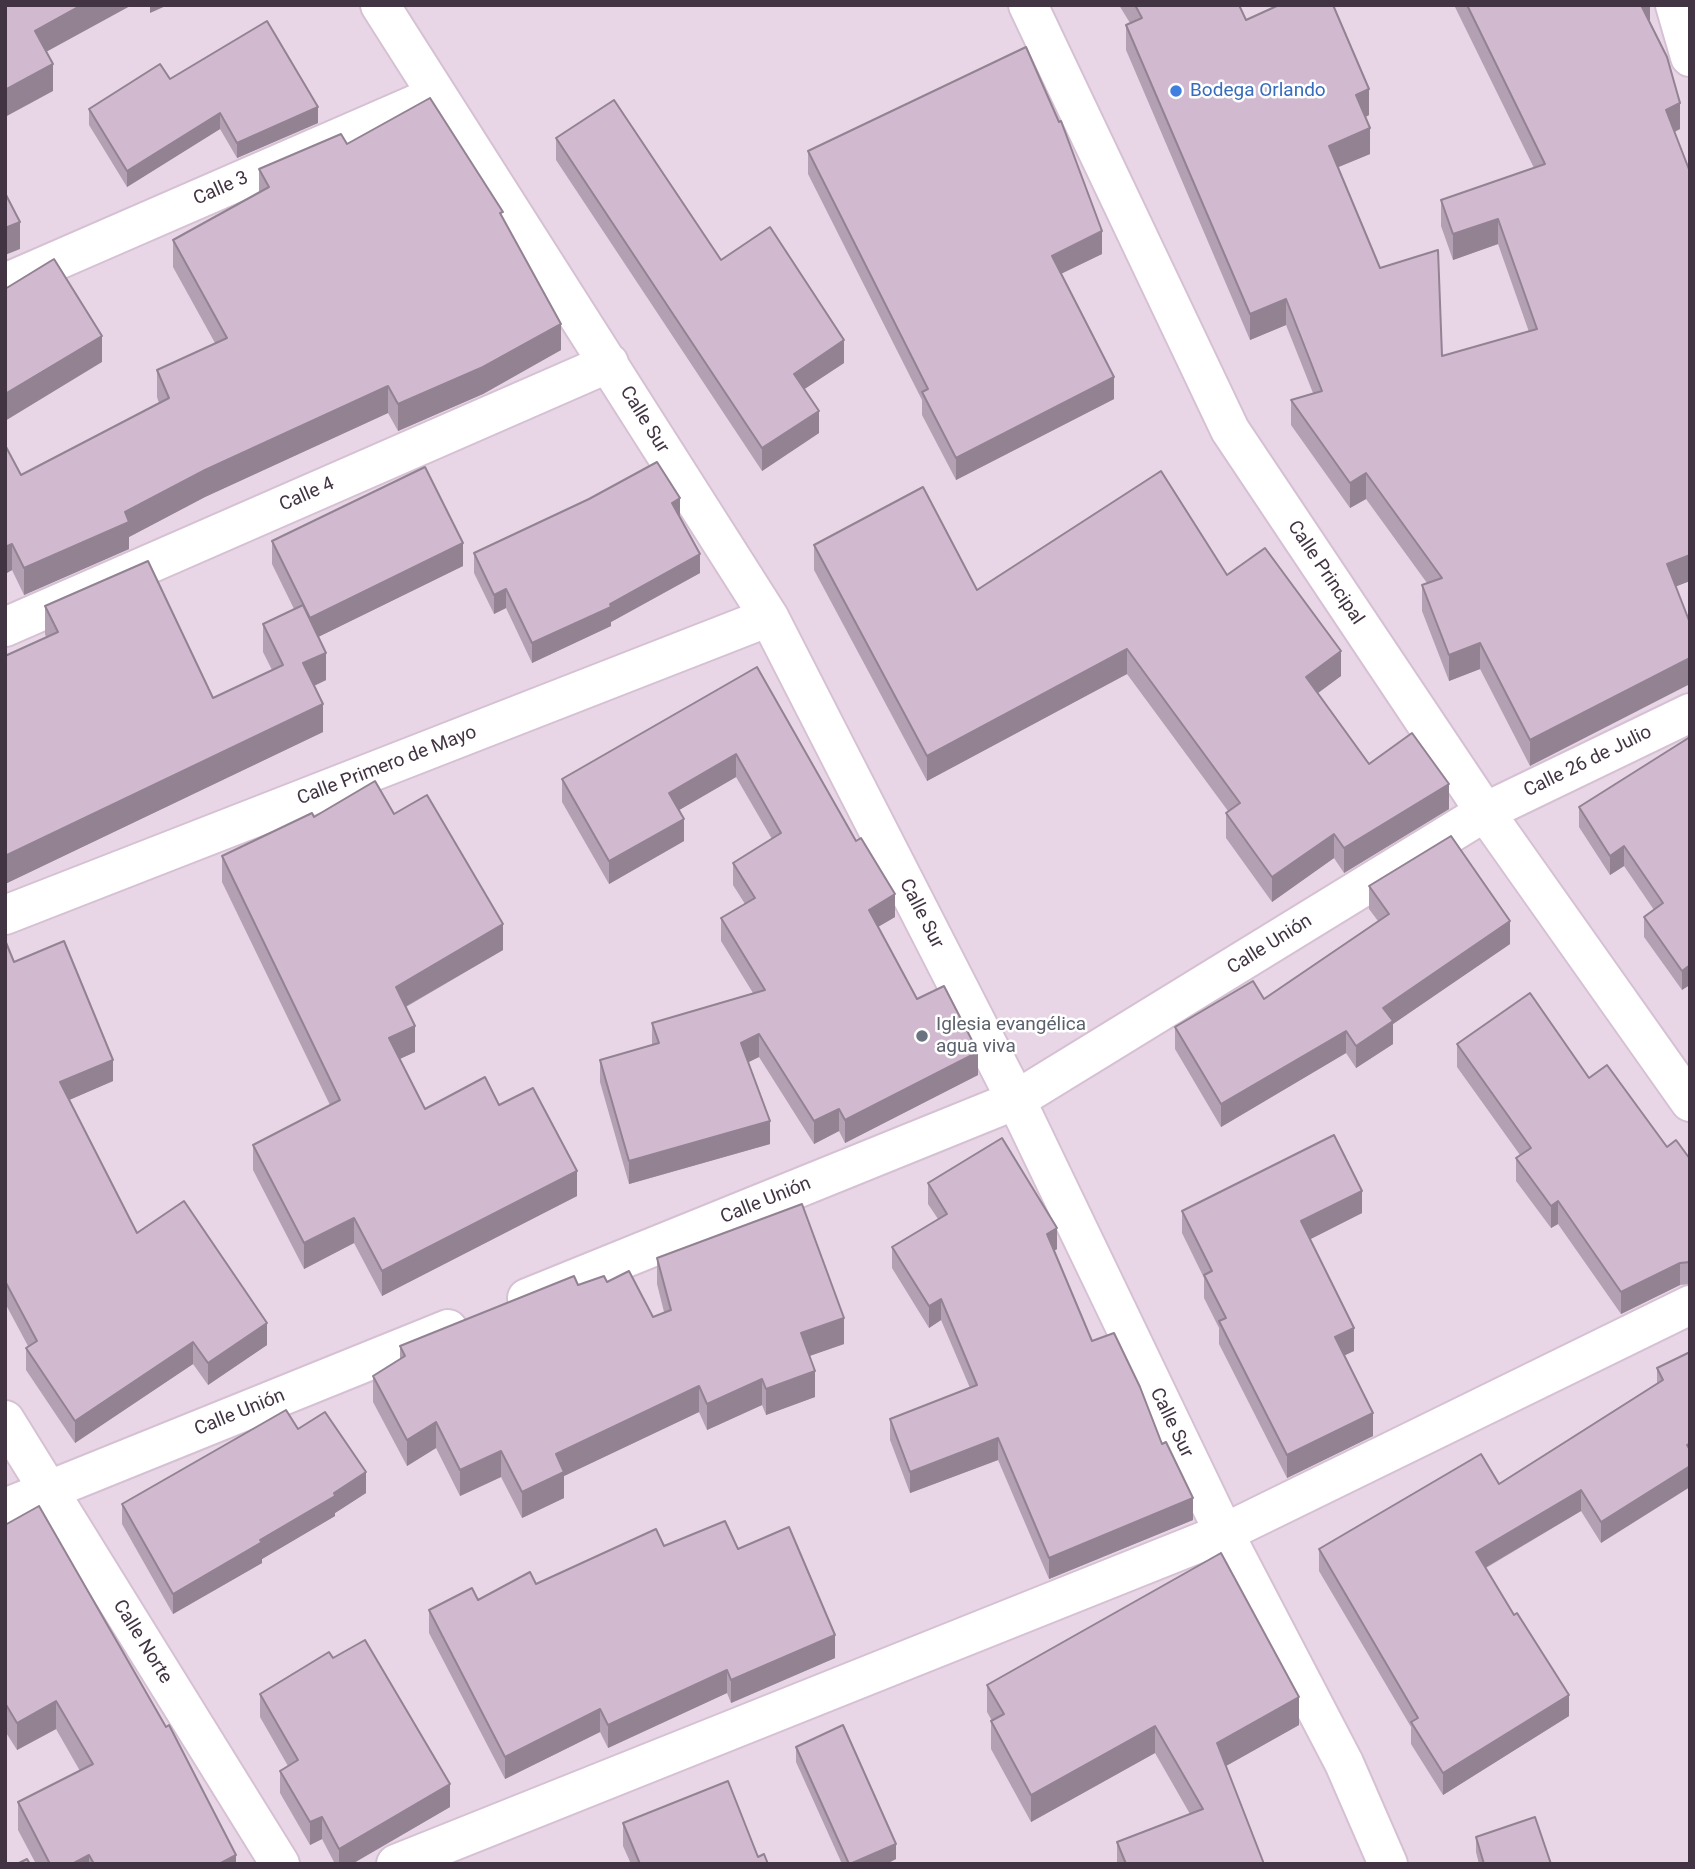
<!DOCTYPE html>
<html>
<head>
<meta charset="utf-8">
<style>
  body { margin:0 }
  #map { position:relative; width:1695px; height:1869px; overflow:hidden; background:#f0e4ef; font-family:Roboto,sans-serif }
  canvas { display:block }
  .frame { position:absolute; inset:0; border:7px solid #423442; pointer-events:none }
</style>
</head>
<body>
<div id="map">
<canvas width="1695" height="1869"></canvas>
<div class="frame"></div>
</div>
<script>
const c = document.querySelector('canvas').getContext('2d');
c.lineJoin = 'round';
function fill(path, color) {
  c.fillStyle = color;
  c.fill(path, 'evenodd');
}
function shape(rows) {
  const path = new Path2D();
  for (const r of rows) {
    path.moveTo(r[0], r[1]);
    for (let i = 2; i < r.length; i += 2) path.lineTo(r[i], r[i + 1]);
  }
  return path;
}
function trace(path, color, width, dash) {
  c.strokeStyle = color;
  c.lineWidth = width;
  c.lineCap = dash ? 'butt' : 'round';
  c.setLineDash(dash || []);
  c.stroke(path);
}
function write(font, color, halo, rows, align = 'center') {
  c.font = font + ' Roboto,sans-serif';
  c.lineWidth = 5;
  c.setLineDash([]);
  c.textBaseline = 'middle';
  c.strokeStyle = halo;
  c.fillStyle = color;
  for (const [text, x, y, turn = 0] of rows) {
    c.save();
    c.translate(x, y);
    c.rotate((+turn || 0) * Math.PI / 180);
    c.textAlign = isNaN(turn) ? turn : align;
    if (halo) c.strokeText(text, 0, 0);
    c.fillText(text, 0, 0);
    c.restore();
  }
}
fill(shape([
  [5,5,1690,5,1690,1864,5,1864]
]), '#e8d6e6');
const minor = shape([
  [380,5,769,617,1016,1100,1224,1533,1344,1763,1388,1864],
  [1028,5,1230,430,1485,812,1690,1102],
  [1675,5,1690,57],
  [5,283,437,95],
  [5,627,609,363],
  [5,915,769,617],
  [527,1298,1016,1100,1485,812,1690,713],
  [5,1420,280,1864],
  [5,1508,448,1329],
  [396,1864,1224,1533,1690,1305]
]);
trace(minor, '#d6c1d4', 42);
trace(minor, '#fff', 38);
fill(shape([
  [1119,5,1239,5,1246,20,1369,115,1366,117,1370,154,1338,167,1380,268,1442,356,1529,332,1498,244,1453,260,1441,226,1441,200,1534,168,1454,5,1650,5,1650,20,1648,21,1680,129,1675,132,1690,581,1676,586,1530,766,1480,669,1449,681,1422,611,1422,585,1427,583,1366,499,1350,508,1291,425,1291,400,1313,393,1286,325,1250,340,1126,50,1126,25,1130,23],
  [170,79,318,123,237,158,220,129,127,187,89,125,89,109],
  [556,138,721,260,844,363,804,389,819,433,762,471,556,160],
  [347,144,503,218,561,350,483,394,398,431,388,413,205,497,129,537,129,549,24,595,12,570,5,574,5,445,21,475,159,403,157,397,157,370,215,343,173,267,173,240,259,193,259,169],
  [808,151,1102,254,1061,274,1114,399,956,480,922,415,922,400,808,174],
  [680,517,700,573,611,622,611,626,532,663,506,608,494,614,474,573,474,553],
  [272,541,463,566,318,637,326,680,314,686,323,732,5,884,5,656,46,637,45,634,45,606,213,698,272,670,263,652,263,624,294,609,272,564],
  [814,545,977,590,1227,575,1341,676,1317,693,1369,764,1449,809,1344,873,1334,858,1272,902,1226,838,1226,813,1228,811,1127,674,927,781,814,570],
  [757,667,895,917,878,927,917,999,978,1075,845,1143,839,1131,814,1144,759,1057,748,1062,770,1144,629,1184,600,1082,600,1060,652,1045,652,1023,753,993,721,941,721,918,745,904,733,885,733,863,772,839,736,777,679,810,684,841,609,884,562,802,562,779],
  [1690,737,1682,990,1644,937,1644,917,1654,910,1624,866,1610,875,1579,827,1579,807],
  [394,814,503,950,406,1007,415,1052,399,1059,425,1109,499,1105,577,1196,382,1296,354,1243,304,1269,253,1170,253,1145,330,1105,222,882,222,856,314,817],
  [1369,886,1510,944,1393,1024,1393,1044,1356,1068,1346,1053,1221,1127,1175,1049,1175,1027,1264,999,1378,921,1369,909],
  [5,940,14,962,113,1081,69,1100,137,1233,267,1345,208,1385,193,1364,75,1443,26,1370,26,1348,28,1346,5,1303],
  [1457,1044,1589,1078,1667,1147,1690,1159,1690,1284,1680,1285,1621,1314,1558,1224,1551,1228,1516,1181,1516,1158,1520,1155,1457,1067],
  [928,1183,1057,1249,1054,1251,1092,1341,1162,1444,1193,1520,1049,1579,998,1460,910,1493,890,1440,890,1419,970,1388,941,1320,929,1328,892,1268,892,1247,938,1219,928,1204],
  [1182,1211,1362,1213,1310,1239,1354,1351,1344,1355,1373,1436,1287,1478,1219,1344,1219,1328,1204,1298,1204,1278,1182,1233],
  [657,1258,844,1344,809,1356,815,1397,766,1415,762,1405,707,1430,699,1412,564,1476,564,1498,522,1518,501,1477,460,1496,436,1448,407,1466,373,1402,373,1376,400,1359,400,1346,578,1285,607,1282,653,1317,664,1312,657,1284],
  [1690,1352,1601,1543,1581,1511,1486,1568,1569,1716,1443,1795,1411,1744,1411,1727,1319,1571,1319,1549,1499,1484,1657,1383,1657,1368],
  [298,1429,366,1493,335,1513,335,1516,262,1559,262,1563,173,1614,122,1524,122,1504],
  [5,1525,236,1864,36,1864,18,1830,18,1802,80,1771,56,1729,17,1750,5,1731],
  [664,1546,738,1549,835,1658,731,1703,727,1693,608,1748,600,1732,505,1779,429,1633,429,1610,478,1600],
  [333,1658,450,1807,352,1864,335,1864,322,1839,310,1845,280,1793,280,1771,288,1766,260,1717,260,1694],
  [987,1685,1299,1725,1226,1766,1264,1864,1117,1864,1117,1842,1190,1814,1155,1753,1031,1822,991,1749,991,1721,992,1721,987,1712],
  [796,1747,896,1859,886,1864,842,1864,796,1762],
  [623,1823,758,1857,768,1864,631,1864,623,1846],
  [1476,1837,1551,1864,1479,1864,1476,1852]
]), '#b4a0b3');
fill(shape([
  [82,5,132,5,35,58,35,31],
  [150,5,168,5,150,13],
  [1638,5,1650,5,1650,20,1638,26],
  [53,64,53,91,5,117,5,90],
  [1369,89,1369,115,1356,121,1356,95],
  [1680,103,1680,129,1666,135,1666,110],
  [318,107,318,123,237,158,237,143],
  [220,113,220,129,127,187,127,171],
  [1370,128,1370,154,1329,171,1329,146],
  [1498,219,1498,244,1453,260,1453,234],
  [20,222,20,249,5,255,5,228],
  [1102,231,1102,254,1052,278,1052,256],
  [1286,299,1286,325,1250,340,1250,314],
  [561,324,561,350,483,394,398,431,398,404],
  [102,336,102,362,5,421,5,394],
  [844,340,844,363,794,396,794,374],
  [1114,377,1114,399,956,480,956,458],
  [388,386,388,413,205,497,129,537,129,549,24,595,24,568,125,512,205,470],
  [819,411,819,433,762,471,762,448],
  [1366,473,1366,499,1350,508,1350,483],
  [680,498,680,518,672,503],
  [463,543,463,566,310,641,310,618],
  [12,544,12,570,5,574,5,547],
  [700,554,700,573,611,622,611,626,532,663,532,643,610,604],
  [1690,555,1690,581,1667,590,1667,564],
  [506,589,506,608,494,614,494,595],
  [1480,643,1480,669,1449,681,1449,655],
  [1127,649,1127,674,927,781,927,756],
  [1341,651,1341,676,1306,702,1306,677],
  [326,653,326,680,303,691,303,663],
  [1690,658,1690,684,1530,766,1530,740],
  [323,704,323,732,5,884,5,856],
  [736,754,736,777,669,816,669,793],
  [1449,784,1449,809,1344,873,1344,848],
  [684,819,684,841,609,884,609,861],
  [1334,834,1334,858,1272,902,1272,877],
  [1624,846,1624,866,1610,875,1610,856],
  [895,894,895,917,869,932,869,910],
  [1510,921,1510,944,1393,1024,1393,1044,1356,1068,1356,1046,1383,1008],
  [503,924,503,950,396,1012,396,987],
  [1690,965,1690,985,1682,990,1682,971],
  [415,1026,415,1052,389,1064,389,1038],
  [1346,1031,1346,1053,1221,1127,1221,1104],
  [759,1034,759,1057,741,1066,741,1043],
  [978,1052,978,1075,845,1143,845,1120],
  [113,1060,113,1081,60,1104,60,1082],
  [839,1109,839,1131,814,1144,814,1121],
  [770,1121,770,1144,629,1184,629,1161],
  [577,1171,577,1196,382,1296,382,1271],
  [1362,1191,1362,1213,1301,1244,1301,1221],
  [1558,1201,1558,1224,1551,1228,1551,1206],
  [354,1218,354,1243,304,1269,304,1243],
  [1057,1228,1057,1249,1047,1255,1047,1234],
  [1680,1263,1680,1285,1621,1314,1621,1292],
  [941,1299,941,1320,929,1328,929,1306],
  [844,1318,844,1344,801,1359,801,1333],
  [267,1323,267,1345,208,1385,208,1363],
  [1354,1328,1354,1351,1335,1360,1335,1337],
  [193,1342,193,1364,75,1443,75,1421],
  [815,1371,815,1397,766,1415,766,1389],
  [762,1379,762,1405,707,1430,707,1404],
  [699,1386,699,1412,564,1476,564,1498,522,1518,522,1492,556,1454],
  [1373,1413,1373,1436,1287,1478,1287,1455],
  [436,1422,436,1448,407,1466,407,1440],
  [998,1438,998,1460,910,1493,910,1472],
  [501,1451,501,1477,460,1496,460,1470],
  [1690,1466,1690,1487,1601,1543,1601,1522],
  [366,1472,366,1493,335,1513,335,1516,262,1559,262,1563,173,1614,173,1594],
  [1581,1490,1581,1511,1476,1573,1476,1552],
  [1193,1498,1193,1520,1049,1579,1049,1558],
  [835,1635,835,1658,731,1703,731,1680],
  [727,1670,727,1693,608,1748,608,1725],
  [1569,1695,1569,1716,1443,1795,1443,1773],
  [1299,1697,1299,1725,1217,1771,1217,1743],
  [56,1701,56,1729,17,1750,17,1723],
  [600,1709,600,1732,505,1779,505,1757],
  [1155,1726,1155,1753,1031,1822,1031,1795],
  [450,1784,450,1807,352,1864,339,1864,339,1849],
  [322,1817,322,1839,310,1845,310,1822],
  [896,1844,896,1859,886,1864,850,1864],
  [89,1855,89,1864,72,1864],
  [236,1855,236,1864,219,1864]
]), '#928292');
const building = shape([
  [5,5,82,5,35,31,53,64,5,90,5,5],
  [1135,5,1239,5,1246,20,1279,5,1333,5,1369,89,1356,95,1370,128,1329,146,1380,268,1438,250,1442,356,1537,329,1498,219,1453,234,1441,200,1545,164,1467,5,1641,5,1667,57,1680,103,1666,110,1690,172,1690,555,1667,564,1690,623,1690,658,1530,740,1480,643,1449,655,1422,585,1442,578,1366,473,1350,483,1291,400,1322,391,1286,299,1250,314,1126,25,1142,18,1135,5],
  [267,21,318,107,237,143,220,113,127,171,89,109,160,64,170,79,267,21],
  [1026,47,1059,122,1061,121,1102,231,1052,256,1114,377,956,458,922,392,928,389,808,151,1026,47],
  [430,98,503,212,500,213,561,324,483,367,398,404,388,386,205,470,125,512,129,522,24,568,12,544,5,547,5,445,21,475,169,398,157,370,227,338,173,240,269,187,259,169,341,134,347,144,430,98],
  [614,100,721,260,770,227,844,340,794,374,819,411,762,448,556,138,614,100],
  [5,193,20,222,5,228,5,193],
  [54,259,102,336,5,394,5,289,54,259],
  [657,462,680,498,672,503,700,554,610,604,611,607,532,643,506,589,494,595,474,553,589,499,657,462],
  [425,467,463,543,310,618,272,541,425,467],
  [1161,471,1227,575,1265,548,1341,651,1306,677,1369,764,1412,733,1449,784,1344,848,1334,834,1272,877,1226,813,1240,803,1127,649,927,756,814,545,923,487,977,590,1161,471],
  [148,561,213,698,283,665,263,624,303,605,326,653,303,663,323,704,5,856,5,656,58,632,45,606,148,561],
  [757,667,856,841,861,838,895,894,869,910,917,999,944,986,978,1052,845,1120,839,1109,814,1121,759,1034,741,1043,770,1121,629,1161,600,1060,659,1043,652,1023,765,990,721,918,755,898,733,863,781,833,736,754,669,793,684,819,609,861,562,779,757,667],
  [1690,737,1690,965,1682,971,1644,917,1663,903,1624,846,1610,856,1579,807,1690,737],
  [375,781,394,814,427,795,503,924,396,987,415,1026,389,1038,425,1109,485,1077,499,1105,533,1088,577,1171,382,1271,354,1218,304,1243,253,1145,340,1100,222,856,312,813,314,817,375,781],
  [1451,836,1510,921,1383,1008,1393,1021,1356,1046,1346,1031,1221,1104,1175,1027,1253,981,1264,999,1389,914,1369,886,1451,836],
  [5,940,14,962,64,941,113,1060,60,1082,137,1233,184,1201,267,1323,208,1363,193,1342,75,1421,26,1348,37,1341,5,1281,5,940],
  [1530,993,1589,1078,1607,1065,1667,1147,1676,1140,1690,1159,1690,1262,1680,1263,1621,1292,1558,1201,1551,1206,1516,1158,1531,1148,1457,1044,1530,993],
  [1334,1135,1362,1191,1301,1221,1354,1328,1335,1337,1373,1413,1287,1455,1219,1321,1226,1318,1204,1275,1212,1271,1182,1211,1334,1135],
  [1002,1138,1057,1228,1047,1234,1092,1341,1114,1333,1140,1387,1162,1444,1166,1442,1193,1498,1049,1558,998,1438,910,1472,890,1419,977,1385,941,1299,929,1306,892,1247,947,1214,928,1183,1002,1138],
  [802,1204,844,1318,801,1333,815,1371,766,1389,762,1379,707,1404,699,1386,556,1454,564,1472,522,1492,501,1451,460,1470,436,1422,407,1440,373,1376,405,1356,400,1346,574,1276,578,1285,604,1276,607,1282,629,1271,653,1317,671,1310,657,1258,802,1204],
  [1690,1352,1690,1443,1687,1445,1690,1450,1690,1466,1601,1522,1581,1490,1476,1552,1514,1615,1517,1613,1569,1695,1443,1773,1411,1722,1418,1718,1319,1549,1481,1454,1499,1484,1663,1380,1657,1368,1690,1352],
  [286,1410,298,1429,325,1412,366,1472,334,1493,335,1496,260,1540,262,1542,173,1594,122,1504,286,1410],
  [39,1506,166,1727,169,1725,236,1855,219,1864,94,1864,89,1855,72,1864,50,1864,18,1802,93,1764,56,1701,17,1723,5,1703,5,1525,39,1506],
  [725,1521,738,1549,789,1527,835,1635,731,1680,727,1670,608,1725,600,1709,505,1757,429,1610,472,1588,478,1600,530,1572,536,1584,656,1529,664,1546,725,1521],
  [1221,1553,1299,1697,1217,1743,1264,1864,1126,1864,1117,1842,1203,1809,1155,1726,1031,1795,991,1721,1004,1714,987,1685,1221,1553],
  [365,1640,450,1784,339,1849,322,1817,310,1822,280,1771,298,1760,260,1694,329,1652,333,1658,365,1640],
  [843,1725,896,1844,850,1864,849,1864,796,1747,843,1725],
  [728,1781,758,1857,764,1854,768,1864,640,1864,623,1823,728,1781],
  [1535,1817,1551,1864,1484,1864,1476,1837,1535,1817],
  [27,1859,30,1864,17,1864,27,1859]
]);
fill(building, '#d1bad0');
trace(building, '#928292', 2);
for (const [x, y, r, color] of [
  [1176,91,7,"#3f7fe0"],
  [922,1036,7,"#6b7280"]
]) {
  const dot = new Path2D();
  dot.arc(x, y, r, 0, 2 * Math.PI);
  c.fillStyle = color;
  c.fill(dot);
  trace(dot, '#fff', 2.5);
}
write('19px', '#366cbe', '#fff', [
  ["Bodega Orlando",1190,91]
], 'left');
write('19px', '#423442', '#fff', [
  ["Calle 3",221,189,-24],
  ["Calle Sur",644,420,58],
  ["Calle 4",307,495,-24],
  ["Calle Principal",1325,573,56],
  ["Calle 26 de Julio",1588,762,-26],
  ["Calle Primero de Mayo",387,766,-21],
  ["Calle Sur",921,914,63],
  ["Calle Unión",1270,945,-32],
  ["Calle Unión",766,1201,-22],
  ["Calle Unión",240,1413,-22],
  ["Calle Sur",1171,1423,64],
  ["Calle Norte",142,1642,58]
]);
write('19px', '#5b616d', '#fff', [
  ["Iglesia evangélica",936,1025],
  ["agua viva",936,1047]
], 'left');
</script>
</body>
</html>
